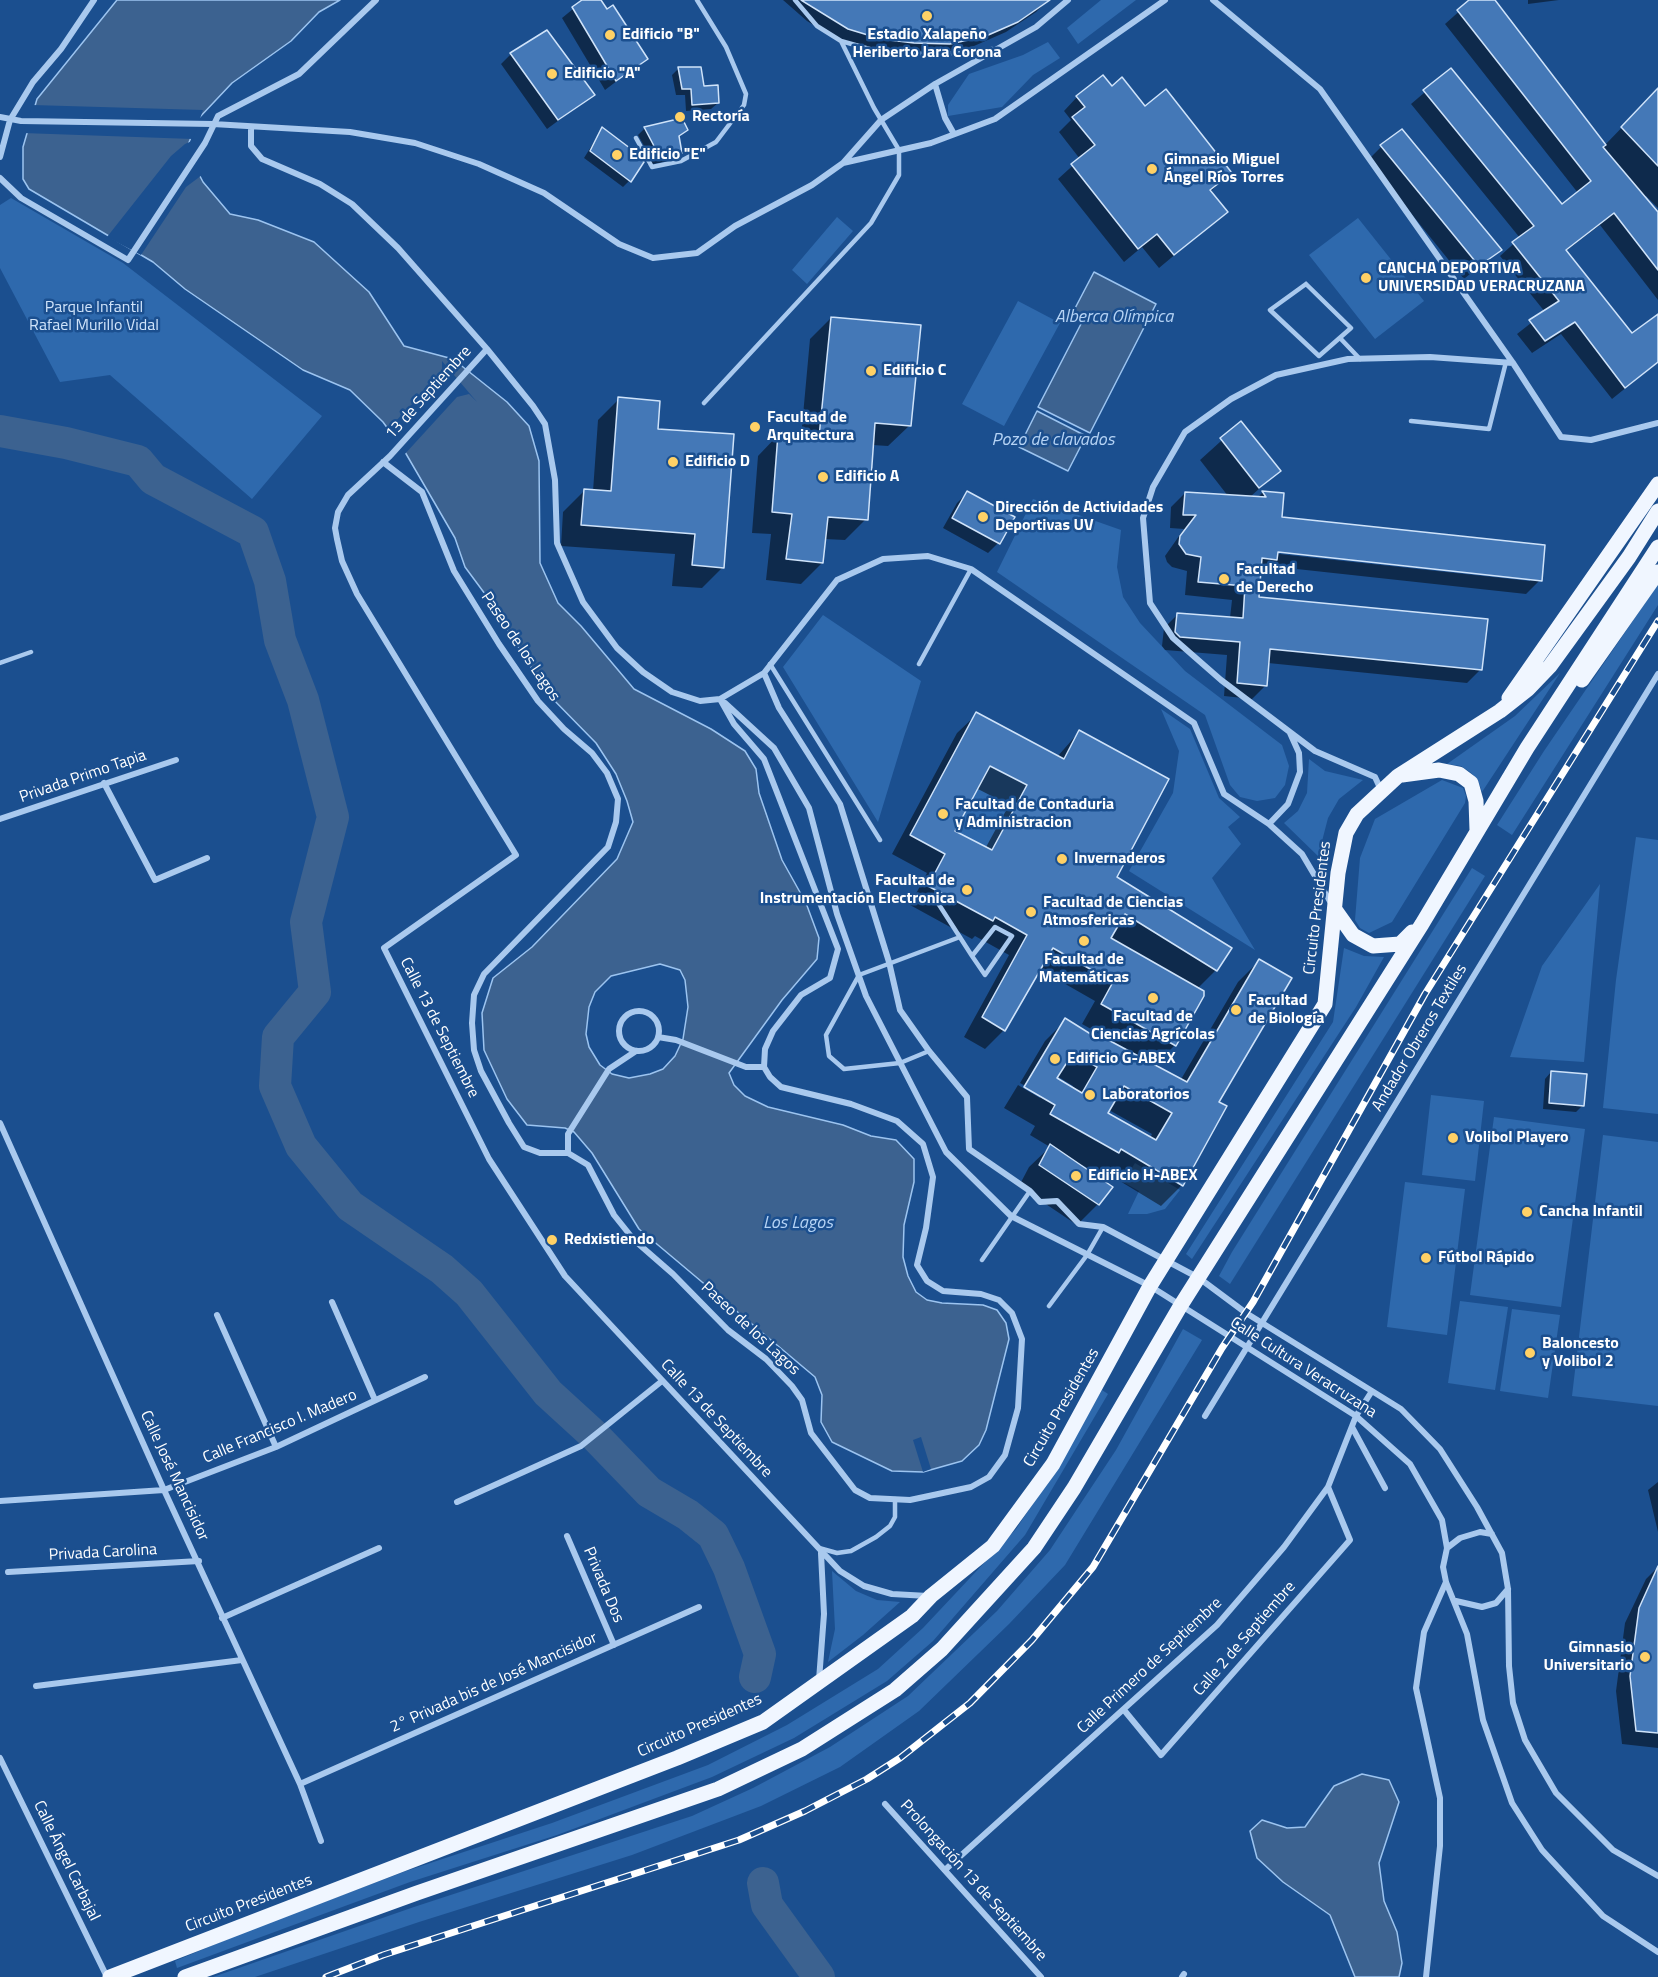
<!DOCTYPE html>
<html>
<head>
<meta charset="utf-8">
<style>
  body { margin:0 }
  canvas { display:block; background:#1b4f8f }
</style>
</head>
<body>
<canvas width="1658" height="1977"></canvas>
<script>
const c = document.querySelector('canvas').getContext('2d');
c.lineJoin = 'round';
function fill(path, color) {
  c.fillStyle = color;
  c.fill(path, 'evenodd');
}
function shape(rows) {
  const path = new Path2D();
  for (const r of rows) {
    if (r.length === 3) {
      path.moveTo(r[0] + r[2], r[1]);
      path.arc(r[0], r[1], r[2], 0, 2 * Math.PI);
      continue;
    }
    path.moveTo(r[0], r[1]);
    for (let i = 2; i < r.length; i += 2) path.lineTo(r[i], r[i + 1]);
  }
  return path;
}
function trace(path, color, width, dash) {
  c.strokeStyle = color;
  c.lineWidth = width;
  c.lineCap = dash ? 'butt' : 'round';
  c.setLineDash(dash || []);
  c.stroke(path);
}
function write(font, color, halo, rows, align = 'center') {
  c.font = font + ' "Titillium Web",sans-serif';
  c.lineWidth = 5;
  c.setLineDash([]);
  c.textBaseline = 'middle';
  c.strokeStyle = halo;
  c.fillStyle = color;
  for (const [text, x, y, turn = 0] of rows) {
    c.save();
    c.translate(x, y);
    c.rotate((+turn || 0) * Math.PI / 180);
    c.textAlign = isNaN(turn) ? turn : align;
    if (halo) c.strokeText(text, 0, 0);
    c.fillText(text, 0, 0);
    c.restore();
  }
}
fill(shape([
  [1101,0,1136,0,1078,44,1067,28],
  [1048,42,1060,58,1033,75,1002,107,948,116,948,105,969,74,1023,55],
  [11,198,123,263,322,416,252,499,110,375,60,382,0,268,0,205],
  [837,217,853,231,807,284,792,270],
  [1358,218,1424,301,1375,339,1309,255],
  [1018,301,1060,323,1004,426,962,404],
  [1033,499,1121,530,1117,567,1123,597,1140,623,1185,671,1282,745,1289,766,1285,785,1275,798,1257,801,1240,797,1230,785,1205,715,997,572],
  [1658,584,1658,605,1512,835,1497,825,1544,751],
  [823,615,921,681,878,822,783,667],
  [1560,673,1482,792,1478,780,1470,772,1461,766,1447,764,1515,716],
  [1161,709,1190,729,1219,798,1240,817,1228,827,1241,844,1212,878,1255,950,1129,871,1173,793,1179,751],
  [1309,759,1325,771,1363,780,1339,799,1328,818,1321,845,1320,858,1284,823,1298,811,1307,793],
  [990,766,1027,785,992,850,955,831],
  [1442,780,1463,788,1466,796,1465,803,1392,922,1369,933,1360,928,1355,920,1360,858,1375,819],
  [1636,837,1658,840,1658,1114,1603,1108,1616,980],
  [1472,868,1485,876,1230,1284,1219,1276,1232,1252],
  [1600,884,1584,1062,1510,1057,1542,966],
  [1344,948,1364,956,1384,957,1356,1007,1192,1259,1186,1254,1333,1022],
  [1431,1095,1484,1101,1475,1181,1422,1175],
  [1494,1117,1585,1129,1561,1307,1470,1295],
  [1603,1135,1658,1142,1658,1406,1572,1396],
  [1135,1163,1180,1190,1165,1209,1147,1214,1128,1214,1139,1191,1123,1182],
  [1405,1182,1465,1189,1447,1335,1387,1327],
  [1460,1301,1508,1307,1495,1390,1448,1383],
  [1512,1309,1560,1315,1548,1398,1500,1391],
  [1183,1329,1202,1340,1065,1565,1009,1624,919,1711,840,1767,761,1806,632,1855,419,1922,255,1977,213,1977,414,1907,692,1816,753,1788,830,1747,908,1696,997,1611,1050,1550,1116,1450],
  [1102,1390,1108,1394,1025,1535,933,1641,887,1681,794,1738,712,1777,557,1835,410,1882,177,1968,175,1961,247,1931,406,1871,552,1823,708,1765,787,1725,878,1669,923,1628,1016,1529,1055,1471],
  [832,1571,856,1591,877,1600,900,1602,863,1635,828,1662,835,1629]
]), '#2e69ad');
const water = shape([
  [117,0,340,0,319,12,291,41,232,83,198,119,188,145,189,155,203,182,230,214,258,220,314,242,369,292,404,346,453,359,507,402,529,426,539,461,540,563,558,603,581,626,634,689,711,729,745,751,756,769,759,793,782,860,806,903,819,938,817,959,782,1000,729,1073,734,1085,745,1096,768,1107,843,1125,871,1136,896,1140,914,1159,914,1182,904,1225,903,1257,908,1276,916,1292,927,1300,942,1303,983,1305,997,1310,1006,1323,1009,1339,986,1430,979,1445,962,1461,923,1472,892,1471,832,1442,821,1422,822,1395,815,1377,639,1229,592,1153,574,1132,565,1128,527,1125,507,1099,484,1050,482,1013,493,978,532,947,617,859,633,822,627,801,616,774,596,743,547,693,488,598,465,567,455,538,405,452,383,422,350,390,303,370,185,289,153,262,29,189,23,179,23,147,37,99,117,0],
  [660,964,680,970,685,980,688,1007,683,1039,675,1056,663,1069,650,1074,629,1078,612,1074,600,1065,589,1047,586,1034,589,1007,595,992,611,976,660,964],
  [1094,272,1156,304,1090,433,1038,407,1083,320,1072,314,1094,272],
  [1037,411,1086,436,1068,471,1019,447,1037,411],
  [1362,1774,1389,1780,1399,1802,1379,1863,1384,1901,1397,1932,1402,1963,1399,1977,1355,1977,1330,1915,1283,1882,1257,1858,1250,1831,1262,1820,1287,1828,1305,1827,1334,1786,1362,1774]
]);
fill(water, '#3c6290');
trace(water, '#9cc4f0', 1.5);
fill(shape([
  [32,105,203,110,193,139,23,133],
  [192,141,192,154,202,175,186,187,141,255,107,237,171,156,185,144],
  [442,361,477,402,469,394,457,397,404,455,385,429,391,426,442,373],
  [921,1437,931,1469,923,1472,913,1440]
]), '#1b4f8f');
fill(shape([
  [584,0,599,0,646,59,605,90,562,18],
  [783,0,1048,0,1036,12,1006,32,974,46,939,54,903,53,870,49,836,39,807,21],
  [1472,0,1493,0,1604,146,1658,90,1658,208,1646,196,1644,197,1658,215,1658,300,1600,225,1566,251,1632,335,1658,316,1658,362,1612,399,1561,334,1532,353,1517,334,1545,312,1500,256,1520,238,1411,104,1451,70,1562,206,1578,193,1445,24],
  [1528,0,1559,0,1528,4],
  [547,32,593,95,547,129,501,64,511,54],
  [679,68,718,103,711,109,686,111,685,95,676,95,672,75],
  [1112,88,1145,108,1230,173,1210,192,1226,212,1159,268,1142,247,1124,262,1058,179,1080,159,1059,132,1071,120,1064,111,1077,97],
  [681,119,687,130,678,138,681,153,674,160,648,165,645,156,648,153,638,135,644,129],
  [602,129,629,181,623,187,584,158],
  [1381,147,1500,249,1464,279,1368,160],
  [831,318,909,426,888,446,872,445,866,519,845,540,824,539,822,563,801,584,766,580,771,534,752,533,758,456,778,435,801,437,810,339],
  [619,399,723,567,702,588,672,586,675,554,561,546,563,512,584,491,593,491,598,420],
  [1241,423,1279,471,1250,497,1257,498,1262,493,1283,494,1280,518,1540,580,1526,594,1269,566,1259,573,1257,598,1481,669,1467,683,1268,663,1266,685,1252,699,1224,696,1227,655,1165,650,1162,646,1164,628,1178,614,1230,618,1232,600,1185,595,1187,571,1172,567,1167,562,1165,556,1184,529,1170,528,1171,507,1185,493,1228,496,1200,460],
  [1271,550,1530,578,1530,581,1270,553],
  [967,493,998,543,988,553,943,528,957,503],
  [977,714,1057,757,1079,732,1115,878,1230,948,1216,970,1197,989,1202,996,1175,1045,1154,1066,1180,1081,1238,982,1259,961,1217,1102,1182,1185,1161,1206,1100,1169,1096,1173,1082,1165,1098,1204,1077,1225,1019,1186,1029,1167,1050,1147,1030,1135,1035,1126,1004,1108,1018,1085,1040,1098,1040,1094,1020,1083,1045,1041,1066,1020,1097,1039,1140,1059,1141,1057,1082,1024,1095,1001,1039,969,1004,1030,985,1049,964,1037,1009,955,975,936,972,939,910,905,927,873,892,854,957,733],
  [976,788,1009,805,985,849,953,831],
  [1057,1076,1073,1086,1072,1089,1055,1079],
  [1109,1110,1152,1134,1150,1138,1106,1114],
  [1551,1072,1583,1105,1576,1112,1543,1109,1545,1079],
  [1658,1482,1658,1532,1648,1490],
  [1658,1567,1658,1748,1622,1744,1616,1691,1625,1623,1646,1579]
]), '#0007');
trace(shape([
  [0,431,66,443,138,461,153,479,253,532,270,581,280,640,303,700,333,817,306,922,315,992,278,1037,275,1086,301,1146,350,1206,442,1269,469,1293,548,1393,595,1436,649,1492,688,1515,713,1535,729,1568,760,1654,755,1677],
  [763,1883,767,1905,819,1977]
]), '#3c6290', 32);
const building = shape([
  [582,0,601,0,607,9,613,5,648,59,616,81,572,7,582,0],
  [801,0,1050,0,1018,22,986,36,950,44,914,43,881,39,848,29,801,0],
  [1469,0,1495,0,1606,145,1603,147,1658,212,1658,270,1614,213,1566,250,1632,333,1658,314,1658,362,1625,388,1575,322,1545,341,1529,320,1559,301,1512,242,1534,226,1423,90,1451,68,1562,204,1591,181,1457,10,1469,0],
  [547,30,595,95,558,120,510,53,547,30],
  [678,67,701,67,704,86,718,85,719,103,692,105,691,89,682,89,678,67],
  [1103,75,1112,86,1122,77,1145,106,1166,89,1232,173,1210,190,1228,212,1174,255,1157,234,1138,249,1071,164,1095,145,1072,117,1085,107,1076,96,1103,75],
  [1658,88,1658,166,1621,127,1658,88],
  [682,118,688,130,679,136,682,153,655,159,651,148,654,146,644,127,682,118],
  [602,127,639,155,644,162,631,182,590,151,602,127],
  [1402,129,1502,250,1479,266,1380,145,1402,129],
  [831,317,921,325,911,426,875,423,868,520,828,517,823,563,786,559,792,514,772,512,778,434,819,437,831,317],
  [618,397,660,401,658,429,734,434,724,568,692,565,695,534,581,525,584,489,611,491,618,397],
  [1241,421,1281,471,1259,488,1220,438,1241,421],
  [967,491,1015,517,1000,544,952,518,967,491],
  [1262,491,1284,493,1282,517,1545,545,1542,581,1278,552,1277,560,1262,558,1259,597,1488,619,1482,670,1270,649,1267,686,1237,683,1240,642,1180,637,1175,632,1177,613,1243,618,1245,586,1198,582,1201,557,1186,554,1179,544,1180,536,1196,515,1183,515,1185,492,1266,497,1262,491],
  [976,712,1064,759,1079,730,1169,779,1117,877,1232,948,1217,971,1125,914,1111,938,1204,991,1204,996,1176,1046,1101,1004,1113,982,1053,948,1005,1031,982,1017,1027,935,995,917,993,921,928,886,945,854,910,835,976,712],
  [990,766,1027,785,992,850,955,831,990,766],
  [1259,959,1292,978,1219,1102,1227,1106,1183,1186,1121,1149,1119,1153,1050,1114,1055,1105,1024,1087,1065,1018,1097,1038,1099,1035,1187,1082,1259,959],
  [1073,1053,1097,1067,1082,1093,1057,1078,1073,1053],
  [1124,1086,1172,1113,1156,1140,1108,1113,1124,1086],
  [1551,1071,1587,1074,1584,1106,1549,1103,1551,1071],
  [1050,1144,1113,1187,1099,1205,1039,1165,1050,1144],
  [1658,1566,1658,1733,1636,1731,1630,1676,1639,1608,1658,1566]
]);
fill(building, '#4478b7');
trace(building, '#cfe3fa', 1.5);
trace(shape([
  [795,0,817,26,841,41,873,50,902,54,965,53,992,49],
  [636,138,652,167,681,161,716,142,744,105,746,94,726,47,697,0],
  [1306,284,1351,328,1319,356,1270,310,1306,284],
  [1340,338,1360,359],
  [704,403,871,223,899,175,899,150,874,108,841,41],
  [1411,421,1489,429,1506,362],
  [0,663,31,652],
  [770,664,880,840],
  [919,664,971,569],
  [936,900,972,956,985,975,1012,936,995,927,972,956],
  [929,1051,900,1063,844,1069,829,1056,826,1035,859,975,960,937],
  [982,1260,1030,1191],
  [1049,1306,1087,1255,1103,1227],
  [819,1548,837,1553,851,1551,876,1537,890,1526,895,1517,895,1499]
]), '#a9c9ee', 4.5);
trace(shape([
  [1213,0,1320,89,1513,363,1561,437,1591,440,1658,423],
  [935,84,945,118,954,134],
  [0,117,21,121,213,124,350,132,415,143,479,164,544,193,619,244,653,258,697,253,735,226,812,185,843,163,881,120,935,84,1036,27,1068,0],
  [251,127,251,146,262,159,320,184,352,204,398,248,487,349,533,406,545,424,555,480,557,543,583,602,617,648,643,672,672,692,700,701,720,699,764,673,837,580,883,559,928,556,971,569,1194,723,1224,794,1269,824,1302,854,1331,903],
  [0,157,10,120,33,82,61,49,94,0],
  [843,163,931,143,995,119,1165,0],
  [0,178,21,198,128,260,205,143,218,116,299,74,376,0],
  [487,349,390,456,348,495,338,512,335,528,337,539,342,561,357,594,516,855,384,948,489,1159,565,1276,840,1571,864,1586,892,1594,928,1596],
  [383,462,422,492,454,571,499,644,538,701,564,729,592,753,607,773,618,799,616,822,608,847,484,974,474,995,472,1023,474,1050,481,1071,509,1123,524,1147,540,1153,568,1153,588,1165,614,1215,634,1240,673,1274,728,1330,766,1359,792,1386,802,1400,811,1433,855,1490,870,1498,910,1500,971,1487,989,1477,1005,1455,1018,1408,1022,1339,1012,1313,999,1300,981,1294,943,1291,927,1281,917,1265,926,1228,933,1177,923,1144,897,1121,851,1104,781,1087,770,1077,764,1067,765,1049,773,1031,801,995,830,978,838,949,764,759,734,724,720,699],
  [764,673,779,708,840,804,889,962,900,1010,929,1051,967,1097,969,1149,1030,1191,1040,1202,1057,1201,1079,1224,1103,1227,1199,1278,1246,1313,1401,1409,1440,1449,1477,1507,1502,1553,1508,1589,1509,1666,1513,1703,1525,1740,1556,1793,1613,1850,1658,1876],
  [725,703,774,748,809,808,837,914,866,996,946,1152,1011,1216,1150,1286,1356,1416,1410,1464,1442,1520,1447,1548,1443,1567,1446,1582,1467,1634,1483,1720,1512,1803,1542,1850,1603,1916,1658,1952],
  [104,783,155,880,207,858],
  [1381,790,1375,777,1315,751,1221,680,1173,638,1150,603,1143,518,1153,487,1185,432,1231,399,1276,375,1348,359,1430,357,1513,363],
  [0,819,176,760],
  [1269,824,1288,804,1300,772,1299,753,1290,733],
  [639,1031,20],
  [658,1037,676,1040,746,1067,764,1067],
  [0,1123,164,1490,300,1784,321,1841],
  [568,1153,568,1134,609,1069,636,1051],
  [332,1302,375,1400],
  [217,1315,276,1447],
  [1205,1416,1658,674],
  [1352,1427,1385,1488],
  [0,1501,164,1490,276,1447,425,1377],
  [457,1502,581,1446,662,1381],
  [567,1536,614,1645],
  [1447,1548,1460,1538,1480,1532,1492,1534],
  [8,1572,199,1561],
  [1456,1601,1482,1607,1496,1603,1508,1589],
  [222,1618,379,1548],
  [819,1680,824,1614,821,1553],
  [36,1686,242,1660],
  [1124,1710,1161,1755,1350,1540,1328,1487],
  [0,1758,107,1977],
  [300,1784,699,1607],
  [885,1804,1041,1977],
  [946,1869,1217,1625,1284,1547,1328,1487,1356,1416,1372,1391],
  [1182,1977,1184,1974],
  [1426,1977,1440,1846,1440,1798,1416,1688,1424,1632,1446,1582]
]), '#a9c9ee', 6);
trace(shape([
  [1582,680,1658,572],
  [1509,698,1658,484],
  [1402,775,1439,770,1459,774,1471,783,1476,801,1477,830],
  [1336,911,1353,935,1373,946,1400,944,1412,932],
  [110,1977,677,1758,763,1722,912,1616,931,1596,993,1546,1053,1464,1150,1286,1325,1004,1338,873,1346,833,1357,814,1398,776,1500,711,1528,689,1550,666,1629,557,1658,511],
  [185,1977,417,1893,718,1789,802,1749,895,1690,942,1649,1034,1548,1074,1488,1181,1305,1422,924,1527,748,1658,547]
]), '#f0f6ff', 15);
const rail = shape([
  [326,1977,383,1955,739,1840,805,1811,867,1779,900,1758,970,1703,1032,1640,1093,1567,1222,1348,1253,1302,1425,994,1658,621]
]);
trace(rail, '#fff', 7);
trace(rail, '#1b4f8f', 4.5, [14]);
for (const [x, y, r, color] of [
  [927,16,6,"#ffd166"],
  [610,35,6,"#ffd166"],
  [552,74,6,"#ffd166"],
  [680,117,6,"#ffd166"],
  [617,155,6,"#ffd166"],
  [1152,169,6,"#ffd166"],
  [1366,278,6,"#ffd166"],
  [871,371,6,"#ffd166"],
  [755,427,6,"#ffd166"],
  [673,462,6,"#ffd166"],
  [823,477,6,"#ffd166"],
  [983,517,6,"#ffd166"],
  [1224,579,6,"#ffd166"],
  [943,814,6,"#ffd166"],
  [1062,859,6,"#ffd166"],
  [967,890,6,"#ffd166"],
  [1031,912,6,"#ffd166"],
  [1084,941,6,"#ffd166"],
  [1153,998,6,"#ffd166"],
  [1236,1010,6,"#ffd166"],
  [1055,1059,6,"#ffd166"],
  [1090,1095,6,"#ffd166"],
  [1453,1138,6,"#ffd166"],
  [1076,1176,6,"#ffd166"],
  [1527,1212,6,"#ffd166"],
  [552,1240,6,"#ffd166"],
  [1426,1258,6,"#ffd166"],
  [1530,1353,6,"#ffd166"],
  [1645,1657,6,"#ffd166"]
]) {
  const dot = new Path2D();
  dot.arc(x, y, r, 0, 2 * Math.PI);
  c.fillStyle = color;
  c.fill(dot);
  trace(dot, '#1b4f8f', 2);
}
write('bold 16px', '#fff', '#1b4f8f', [
  ["Edificio \"B\"",622,35],
  ["Estadio Xalapeño",927,35,"center"],
  ["Heriberto Jara Corona",927,53,"center"],
  ["Edificio \"A\"",564,74],
  ["Rectoría",692,117],
  ["Edificio \"E\"",629,155],
  ["Gimnasio Miguel",1164,160],
  ["Ángel Ríos Torres",1164,178],
  ["CANCHA DEPORTIVA",1378,269],
  ["UNIVERSIDAD VERACRUZANA",1378,287],
  ["Edificio C",883,371],
  ["Facultad de",767,418],
  ["Arquitectura",767,436],
  ["Edificio D",685,462],
  ["Edificio A",835,477],
  ["Dirección de Actividades",995,508],
  ["Deportivas UV",995,526],
  ["Facultad",1236,570],
  ["de Derecho",1236,588],
  ["Facultad de Contaduria",955,805],
  ["y Administracion",955,823],
  ["Invernaderos",1074,859],
  ["Facultad de",955,881,"right"],
  ["Instrumentación Electronica",955,899,"right"],
  ["Facultad de Ciencias",1043,903],
  ["Atmosfericas",1043,921],
  ["Facultad de",1084,960,"center"],
  ["Matemáticas",1084,978,"center"],
  ["Facultad",1248,1001],
  ["de Biología",1248,1019],
  ["Facultad de",1153,1017,"center"],
  ["Ciencias Agrícolas",1153,1035,"center"],
  ["Edificio G-ABEX",1067,1059],
  ["Laboratorios",1102,1095],
  ["Volibol Playero",1465,1138],
  ["Edificio H-ABEX",1088,1176],
  ["Cancha Infantil",1539,1212],
  ["Redxistiendo",564,1240],
  ["Fútbol Rápido",1438,1258],
  ["Baloncesto",1542,1344],
  ["y Volibol 2",1542,1362],
  ["Gimnasio",1633,1648,"right"],
  ["Universitario",1633,1666,"right"]
], 'left');
write('16px', '#cfe3fa', '#1b4f8f', [
  ["Parque Infantil",94,308],
  ["Rafael Murillo Vidal",94,326]
]);
write('16px', '#fff', '#1b4f8f', [
  ["13 de Septiembre",429,393,-48],
  ["Paseo de los Lagos",520,647,56],
  ["Privada Primo Tapia",83,777,-19],
  ["Circuito Presidentes",1318,908,-83],
  ["Calle 13 de Septiembre",439,1028,63],
  ["Andador Obreros Textiles",1420,1038,-59],
  ["Paseo de los Lagos",750,1329,43],
  ["Calle Cultura Veracruzana",1303,1368,33],
  ["Circuito Presidentes",1062,1408,-60],
  ["Calle 13 de Septiembre",716,1419,47],
  ["Calle Francisco I. Madero",280,1427,-23],
  ["Calle José Mancisidor",174,1476,65],
  ["Privada Carolina",103,1553,-3],
  ["Privada Dos",603,1585,67],
  ["Calle 2 de Septiembre",1245,1639,-49],
  ["Calle Primero de Septiembre",1150,1666,-43],
  ["2° Privada bis de José Mancisidor",494,1683,-24],
  ["Circuito Presidentes",700,1726,-24],
  ["Calle Ángel Carbajal",66,1861,64],
  ["Prolongación 13 de Septiembre",973,1881,48],
  ["Circuito Presidentes",249,1904,-21]
]);
write('italic 18px', '#b5d3f5', '#1b4f8f', [
  ["Alberca Olímpica",1114,318],
  ["Pozo de clavados",1053,441],
  ["Los Lagos",798,1224]
]);
</script>
</body>
</html>
